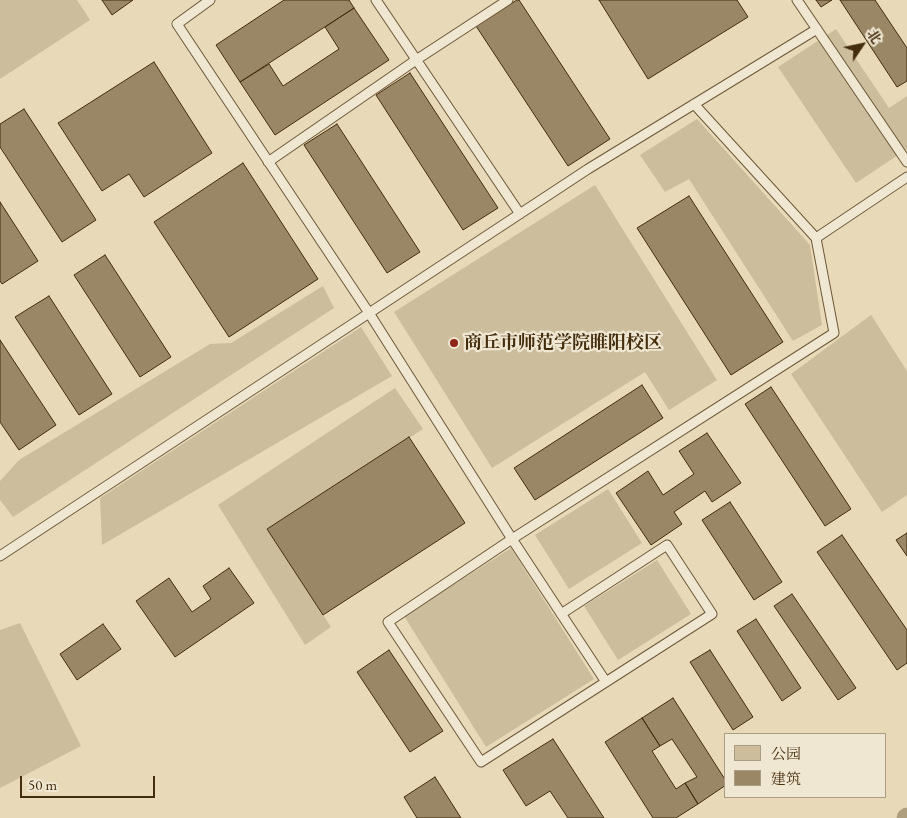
<!DOCTYPE html>
<html>
<head>
<meta charset="utf-8">
<style>
  body { margin:0 }
  #map { position:relative; width:907px; height:818px; overflow:hidden; background:#e8dab9; font-family:"EB Garamond","Noto Serif SC",serif }
  canvas { display:block }
  .legend { position:absolute; left:724px; top:733px; width:162px; height:65px; box-sizing:border-box; background:#f0e7d2; border:1px solid #ab9d83; margin:0; padding:6px 9px; list-style:none; font-size:15px; color:#442d0d }
  .legend li { display:flex; align-items:center; gap:10px; height:25px }
  .legend b { width:25px; border:1px solid #ab9d83 }
  .north { position:absolute; left:837px; top:20px; width:50px; height:50px; -webkit-text-stroke:4px #f0e7d2; paint-order:stroke; rotate:56deg; font-size:14px; font-weight:700; line-height:20px; text-align:center; color:#442d0d }
  .north::after { content:''; display:block; margin:auto; width:18px; height:22px; background:#442d0d; clip-path:polygon(50% 0,100% 100%,50% 72%,0 100%) }
  .scale { position:absolute; left:20px; top:776px; width:135px; height:22px; box-sizing:border-box; border:2px solid #442d0d; border-top:0; padding-left:6px; font-size:15px; line-height:18px; white-space:nowrap; color:#442d0d; -webkit-text-stroke:4px #f0e7d2; paint-order:stroke }
</style>
</head>
<body>
<div id="map">
<canvas width="907" height="818"></canvas>
<ul class="legend">
<li><b style="height:14px;background:#ccbd9c"></b>公园</li>
<li><b style="height:14px;background:#998766"></b>建筑</li>
</ul>
<div class="north">北</div>
<div class="scale">50 m</div>
</div>
<script>
const c = document.querySelector('canvas').getContext('2d');
c.lineJoin = 'round';
function fill(path, color) {
  c.fillStyle = color;
  c.fill(path, 'evenodd');
}
function shape(rows) {
  const path = new Path2D();
  for (const r of rows) {
    path.moveTo(r[0], r[1]);
    for (let i = 2; i < r.length; i += 2) path.lineTo(r[i], r[i + 1]);
  }
  return path;
}
function trace(path, color, width, dash) {
  c.strokeStyle = color;
  c.lineWidth = width;
  c.lineCap = dash ? 'butt' : 'round';
  c.setLineDash(dash || []);
  c.stroke(path);
}
function write(font, color, halo, rows, align = 'center') {
  c.font = font + ' "EB Garamond","Noto Serif SC",serif';
  c.lineWidth = 4.5;
  c.setLineDash([]);
  c.textBaseline = 'middle';
  c.strokeStyle = halo;
  c.fillStyle = color;
  for (const [text, x, y, turn = 0] of rows) {
    c.save();
    c.translate(x, y);
    c.rotate((+turn || 0) * Math.PI / 180);
    c.textAlign = isNaN(turn) ? turn : align;
    if (halo) c.strokeText(text, 0, 0);
    c.fillText(text, 0, 0);
    c.restore();
  }
}
fill(shape([
  [0,0,77,0,90,20,0,79],
  [836,29,889,108,907,96,907,149,856,183,778,67],
  [697,119,810,245,822,325,793,341,689,179,665,192,640,155],
  [595,185,717,380,669,410,645,372,492,468,394,312],
  [323,286,334,308,13,517,0,500,0,481,19,460,210,344,231,343],
  [871,315,907,371,907,495,882,512,791,374],
  [361,327,392,376,102,545,100,498],
  [395,388,423,429,267,529,331,627,305,645,218,505],
  [608,489,642,543,569,589,535,535],
  [511,548,594,679,486,747,404,616],
  [657,560,691,614,618,660,584,606],
  [20,623,81,746,0,788,0,630]
]), '#ccbd9c');
trace(shape([
  [906,818,907,817]
]), '#b09f7f', 19);
const building = shape([
  [102,0,133,0,112,15,102,0],
  [284,0,349,0,354,8,240,82,216,45,284,0],
  [517,0,519,0,610,139,568,166,476,26,517,0],
  [599,0,737,0,748,17,648,79,599,0],
  [816,0,832,0,821,7,816,0],
  [840,0,875,0,907,48,907,81,897,87,840,0],
  [354,8,389,60,275,135,240,82,269,64,283,86,339,49,325,27,354,8],
  [154,62,212,153,144,197,129,174,102,191,58,123,154,62],
  [410,73,498,208,463,230,376,95,410,73],
  [24,109,96,220,62,242,0,147,0,124,24,109],
  [337,124,420,252,387,273,304,145,337,124],
  [243,163,318,279,229,337,154,222,243,163],
  [689,196,783,342,731,375,637,228,689,196],
  [0,202,38,261,2,284,0,281,0,202],
  [105,255,171,357,140,377,74,275,105,255],
  [49,296,112,394,79,415,15,317,49,296],
  [0,340,56,425,19,450,0,422,0,340],
  [642,385,663,418,535,500,514,468,642,385],
  [771,387,851,509,825,526,745,404,771,387],
  [707,433,741,483,712,502,705,491,674,512,682,524,651,545,616,493,648,471,663,495,694,474,679,451,707,433],
  [409,437,465,523,323,615,267,529,409,437],
  [730,502,782,582,754,600,702,520,730,502],
  [907,533,907,556,896,540,907,533],
  [842,535,907,630,907,663,897,670,817,552,842,535],
  [229,568,254,603,175,657,136,601,169,578,192,612,211,599,203,586,229,568],
  [792,594,856,688,838,700,774,606,792,594],
  [756,619,801,688,782,701,737,631,756,619],
  [103,624,121,649,77,680,60,654,103,624],
  [389,650,443,731,410,752,357,672,389,650],
  [710,650,753,717,733,730,690,662,710,650],
  [673,698,726,781,726,785,698,804,685,783,697,777,672,739,660,746,642,718,673,698],
  [642,718,660,746,652,751,676,789,685,783,698,804,676,818,653,818,605,742,642,718],
  [553,739,604,818,568,818,550,791,526,806,503,770,553,739],
  [435,777,461,818,417,818,404,797,435,777]
]);
fill(building, '#998766');
trace(building, '#442d0d', 1);
const service = shape([
  [210,0,177,24,369,313,512,539,606,682],
  [376,0,520,214],
  [797,0,907,162],
  [268,162,416,60,508,0],
  [816,238,907,177],
  [0,556,588,169,817,29],
  [561,614,667,545,712,614,481,762,388,622,512,539,834,333,816,238,694,104]
]);
trace(service, '#6d5838', 11);
trace(service, '#f0e7d2', 9);
for (const [x, y, r, color] of [
  [454,343,5,"#8f2418"]
]) {
  const dot = new Path2D();
  dot.arc(x, y, r, 0, 2 * Math.PI);
  c.fillStyle = color;
  c.fill(dot);
  trace(dot, '#f0e7d2', 2);
}
write('bold 18px', '#442d0d', '#f0e7d2', [
  ["商丘市师范学院睢阳校区",464,343]
], 'left');
</script>
</body>
</html>
